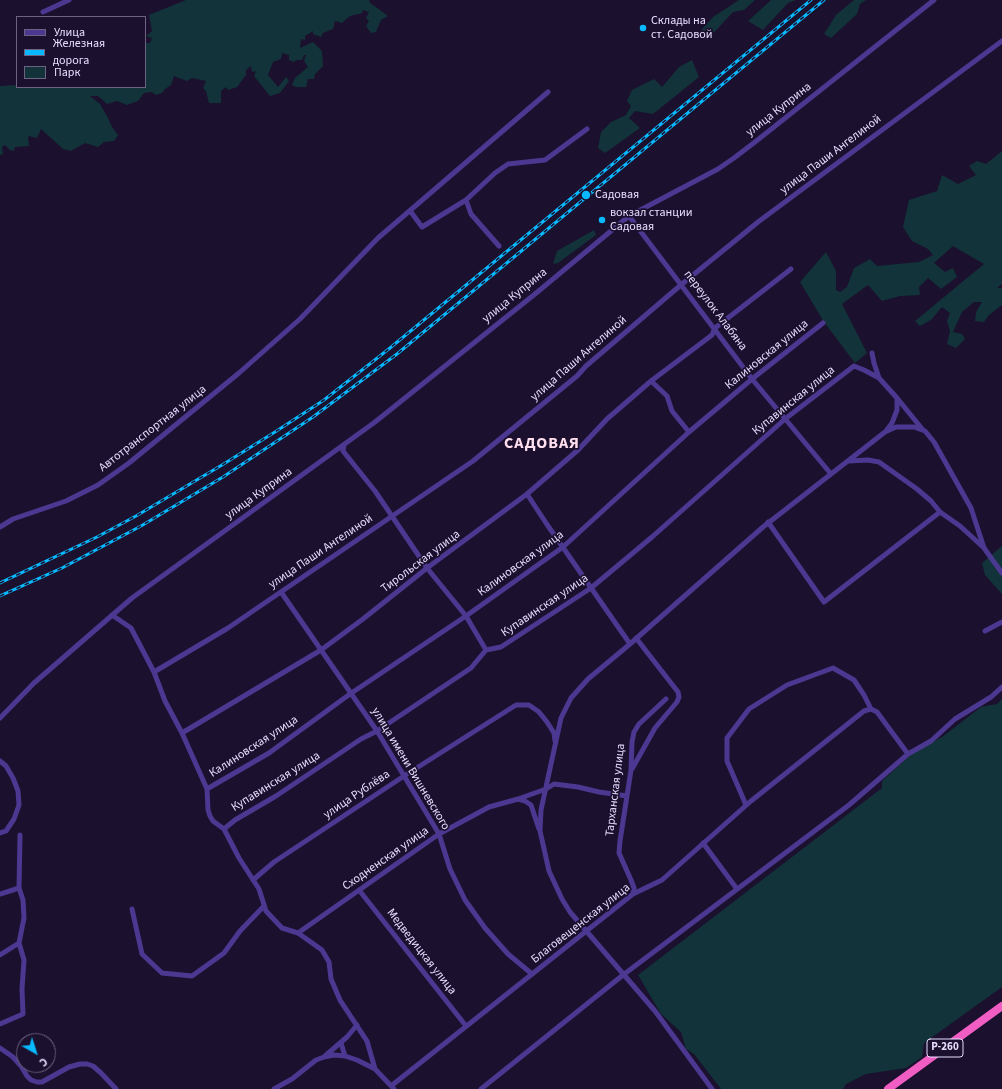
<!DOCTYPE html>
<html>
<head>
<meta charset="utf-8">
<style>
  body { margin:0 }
  #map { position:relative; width:1002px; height:1089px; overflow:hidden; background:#1b102e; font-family:"Source Sans 3",sans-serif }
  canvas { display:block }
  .legend { position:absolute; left:16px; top:16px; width:130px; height:72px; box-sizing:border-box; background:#1b102e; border:1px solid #6d6282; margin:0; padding:5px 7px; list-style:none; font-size:12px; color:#e7ddff }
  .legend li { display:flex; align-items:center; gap:8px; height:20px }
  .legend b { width:20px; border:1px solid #6d6282 }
  .north { position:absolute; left:16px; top:1033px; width:40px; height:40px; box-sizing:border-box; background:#1b102e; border:1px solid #6d6282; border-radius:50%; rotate:141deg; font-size:11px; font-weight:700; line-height:16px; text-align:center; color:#e7ddff }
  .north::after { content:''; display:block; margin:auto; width:14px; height:18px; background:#09b9ff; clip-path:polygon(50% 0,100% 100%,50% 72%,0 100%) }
</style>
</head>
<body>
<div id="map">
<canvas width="1002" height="1089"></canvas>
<ul class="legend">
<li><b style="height:5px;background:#4b3890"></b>Улица</li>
<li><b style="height:5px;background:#09b9ff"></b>Железная дорога</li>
<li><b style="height:11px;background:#123339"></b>Парк</li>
</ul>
<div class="north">С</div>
</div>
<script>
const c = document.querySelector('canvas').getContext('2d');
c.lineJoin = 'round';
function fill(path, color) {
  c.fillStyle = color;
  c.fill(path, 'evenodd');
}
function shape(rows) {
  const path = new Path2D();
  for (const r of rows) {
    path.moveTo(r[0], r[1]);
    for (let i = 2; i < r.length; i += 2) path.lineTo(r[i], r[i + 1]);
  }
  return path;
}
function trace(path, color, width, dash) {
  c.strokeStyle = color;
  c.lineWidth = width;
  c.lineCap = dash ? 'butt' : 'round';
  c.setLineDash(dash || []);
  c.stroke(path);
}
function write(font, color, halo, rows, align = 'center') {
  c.font = font + ' "Source Sans 3",sans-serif';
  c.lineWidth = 3.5;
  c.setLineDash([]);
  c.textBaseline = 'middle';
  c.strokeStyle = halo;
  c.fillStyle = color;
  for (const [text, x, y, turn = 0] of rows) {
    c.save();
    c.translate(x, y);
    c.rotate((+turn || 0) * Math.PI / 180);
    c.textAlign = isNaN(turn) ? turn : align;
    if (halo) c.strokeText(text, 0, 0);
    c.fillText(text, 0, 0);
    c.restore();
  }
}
fill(shape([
  [186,0,370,0,369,2,388,16,381,20,376,32,371,33,366,26,369,21,366,18,369,12,363,10,362,13,350,16,342,23,335,21,333,29,323,33,321,37,313,34,313,31,305,36,305,40,301,39,300,48,313,42,322,51,323,66,315,74,314,79,308,79,306,87,296,87,292,85,295,78,308,67,304,61,306,55,304,55,302,60,296,60,294,62,289,60,289,55,282,53,281,59,273,62,268,75,278,87,286,77,289,81,280,93,270,96,254,76,256,71,252,72,251,66,246,70,246,75,237,87,228,90,226,87,221,91,221,103,209,103,206,91,203,88,206,81,192,78,187,81,174,76,171,85,165,89,162,93,156,95,152,92,144,93,138,101,127,105,117,101,107,104,98,96,90,96,100,104,107,116,112,127,118,135,114,141,104,142,98,147,85,143,71,151,63,149,41,129,37,138,28,136,29,146,15,147,14,151,10,150,5,145,2,147,3,154,0,155,0,86,17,85,17,87,145,87,145,43,150,43,152,38,146,36,152,31,149,15],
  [739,0,755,0,744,10,733,12,707,40,696,36,713,17],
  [771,0,796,0,788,3,763,30,748,21],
  [854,0,866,0,860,4,857,14,831,38,824,34,836,15],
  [692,60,699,77,653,114,635,111,629,118,640,128,605,153,598,148,601,132,611,122,626,115,631,106,627,101,632,90,654,79,662,87,679,67],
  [1002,151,1002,284,997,288,1002,288,1002,305,989,315,984,322,975,321,976,312,982,302,974,302,962,312,953,332,962,334,965,339,956,348,947,344,950,331,947,321,950,313,942,307,931,320,920,326,915,321,984,264,953,246,934,263,945,272,953,268,957,277,941,289,928,278,919,287,920,295,900,296,882,301,868,285,842,304,867,353,855,363,824,322,800,282,826,252,836,271,836,290,840,292,847,287,854,268,870,259,877,266,919,262,933,255,928,249,912,241,903,227,909,200,937,191,942,175,958,184,976,175,969,166,977,161,986,164],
  [594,230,596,235,558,263,553,264,557,251],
  [1002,546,1002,594,985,575,982,563],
  [1002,699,1002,987,924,1043,922,1057,906,1068,866,1074,846,1084,843,1089,721,1089,694,1054,686,1049,681,1032,661,1014,638,975,882,788,882,781,915,751,942,737,981,707,997,704]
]), '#123339');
trace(shape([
  [43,12,69,0],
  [466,200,471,214,499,246],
  [411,212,422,227,466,200,495,173,508,164,545,160,587,129],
  [629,216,752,379,831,474],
  [872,353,874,363,879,378],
  [897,398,923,430],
  [689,432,672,411,667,396,651,381,712,335,715,328,791,269],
  [344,445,343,451,375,491,427,568,466,616,486,650],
  [849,461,868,460,879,462,917,489,931,501,940,512,960,526,983,547],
  [527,494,546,523,630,644],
  [768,522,824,602,940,512],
  [0,527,13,519,66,501,98,485,129,463,239,373,300,319,378,238,548,92],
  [281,592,377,731,439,834,450,869,465,900,485,928,508,954,532,974],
  [112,615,131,628,154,672,165,701,182,733,207,789,208,810,210,816,213,821,224,829,239,858,259,889,266,911,282,928,298,933,322,950,329,962,331,979,340,1000,367,1041,375,1069,394,1089],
  [985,631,1002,622],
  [154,672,228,628,473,461,577,376,586,366,682,284,758,222,1002,41],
  [0,718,34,683,132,598,375,422,535,294,629,216,718,169,734,158,755,142,934,0],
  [182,733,321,650,363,619,427,568,527,494,578,450,607,419,651,381],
  [0,761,6,766,13,778,18,791,19,805,14,819,6,831,0,833],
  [632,769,655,728,677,702,679,697,678,692,636,638],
  [207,789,269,753,350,694,466,616,563,547,689,432,752,379,823,323],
  [518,799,525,801,531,805,539,829],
  [746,805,727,761,727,738,749,709,787,685,833,668,854,680,864,695,871,709],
  [224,829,235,820,276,796,361,739,377,731,471,668,486,650,501,647,591,588,652,537,785,419,854,366,864,370,879,378,897,398,897,410,892,423,886,431],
  [703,843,737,889],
  [253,880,274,862,404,776,516,705,529,705,539,712,547,722,554,733,555,741],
  [359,890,466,1026],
  [0,894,19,888,20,835],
  [633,894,634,888,631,880,619,853,620,841,631,770,632,742,634,732,639,724,666,699],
  [132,909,142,954,162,973,192,976,224,953,240,931,264,906],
  [298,933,439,834,489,807,518,799,546,789,554,784,578,787,599,792,627,796],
  [0,955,19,943,24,918,23,900,19,888],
  [0,1024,23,1014,22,989,24,960,19,943],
  [341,1043,345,1056],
  [0,1048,13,1057,21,1066,27,1076,31,1080,37,1082,42,1082,69,1067,80,1064,87,1064,93,1066,101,1073,116,1089],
  [325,1056,347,1037,357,1025],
  [391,1086,633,894,662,880,751,801,864,711,871,709,877,712,908,754],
  [274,1089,292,1079,316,1060,324,1057,334,1055,345,1056,357,1060,375,1069],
  [481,1089,623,975,849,805,908,754,931,741,955,719,991,697,1002,687],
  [712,1089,655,1011,570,912,562,899,549,871,540,831,541,810,561,718,571,698,588,679,630,644,763,527,885,432,896,427,914,427,925,431,934,442,971,508,984,548,1002,573]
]), '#4b3890', 5);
trace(shape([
  [888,1089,1002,1006]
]), '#f05ec4', 8);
const rail = shape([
  [0,583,97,537,136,516,222,465,275,432,324,400,390,348,811,0],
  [0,596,62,568,141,526,223,477,313,417,397,354,824,0]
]);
trace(rail, '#09b9ff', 3);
trace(rail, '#1b102e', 1.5, [4.5]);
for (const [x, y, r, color] of [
  [643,28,4,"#09b9ff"],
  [586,195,5,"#09b9ff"],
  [602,220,4,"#09b9ff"]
]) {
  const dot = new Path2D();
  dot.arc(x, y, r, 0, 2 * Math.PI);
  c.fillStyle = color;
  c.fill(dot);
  trace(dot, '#1b102e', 1.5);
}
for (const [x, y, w] of [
  [945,1048,36]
]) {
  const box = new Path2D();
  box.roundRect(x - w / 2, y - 9, w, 18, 3);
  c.fillStyle = '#1b102e';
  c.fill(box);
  trace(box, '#e7ddff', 1);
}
write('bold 11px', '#e7ddff', null, [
  ["Р-260",945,1048]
]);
write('12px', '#e7ddff', '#1b102e', [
  ["Склады на",651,21],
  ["ст. Садовой",651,35],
  ["Садовая",595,195],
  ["вокзал станции",610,213],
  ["Садовая",610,227]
], 'left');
write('12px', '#e7ddff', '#1b102e', [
  ["улица Куприна",779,110,-38],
  ["улица Паши Ангелиной",831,155,-37],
  ["улица Куприна",515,296,-39],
  ["переулок Алабяна",715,311,53],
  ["Калиновская улица",767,355,-39],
  ["улица Паши Ангелиной",579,359,-41],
  ["Купавинская улица",794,401,-39],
  ["Автотранспортная улица",153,429,-38],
  ["улица Куприна",259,494,-36],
  ["улица Паши Ангелиной",321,552,-34],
  ["Тирольская улица",421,562,-37],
  ["Калиновская улица",521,564,-36],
  ["Купавинская улица",545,606,-34],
  ["Калиновская улица",254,747,-33],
  ["улица имени Вишневского",410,769,59],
  ["Купавинская улица",276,782,-32],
  ["Тарханская улица",616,790,-83],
  ["улица Рублёва",357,795,-34],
  ["Сходненская улица",386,859,-35],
  ["Благовещенская улица",581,924,-38],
  ["Медведицкая улица",421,952,52]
]);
c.letterSpacing = '1px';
write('bold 16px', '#ffdfed', '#1b102e', [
  ["САДОВАЯ",542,444]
]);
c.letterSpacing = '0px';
</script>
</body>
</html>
